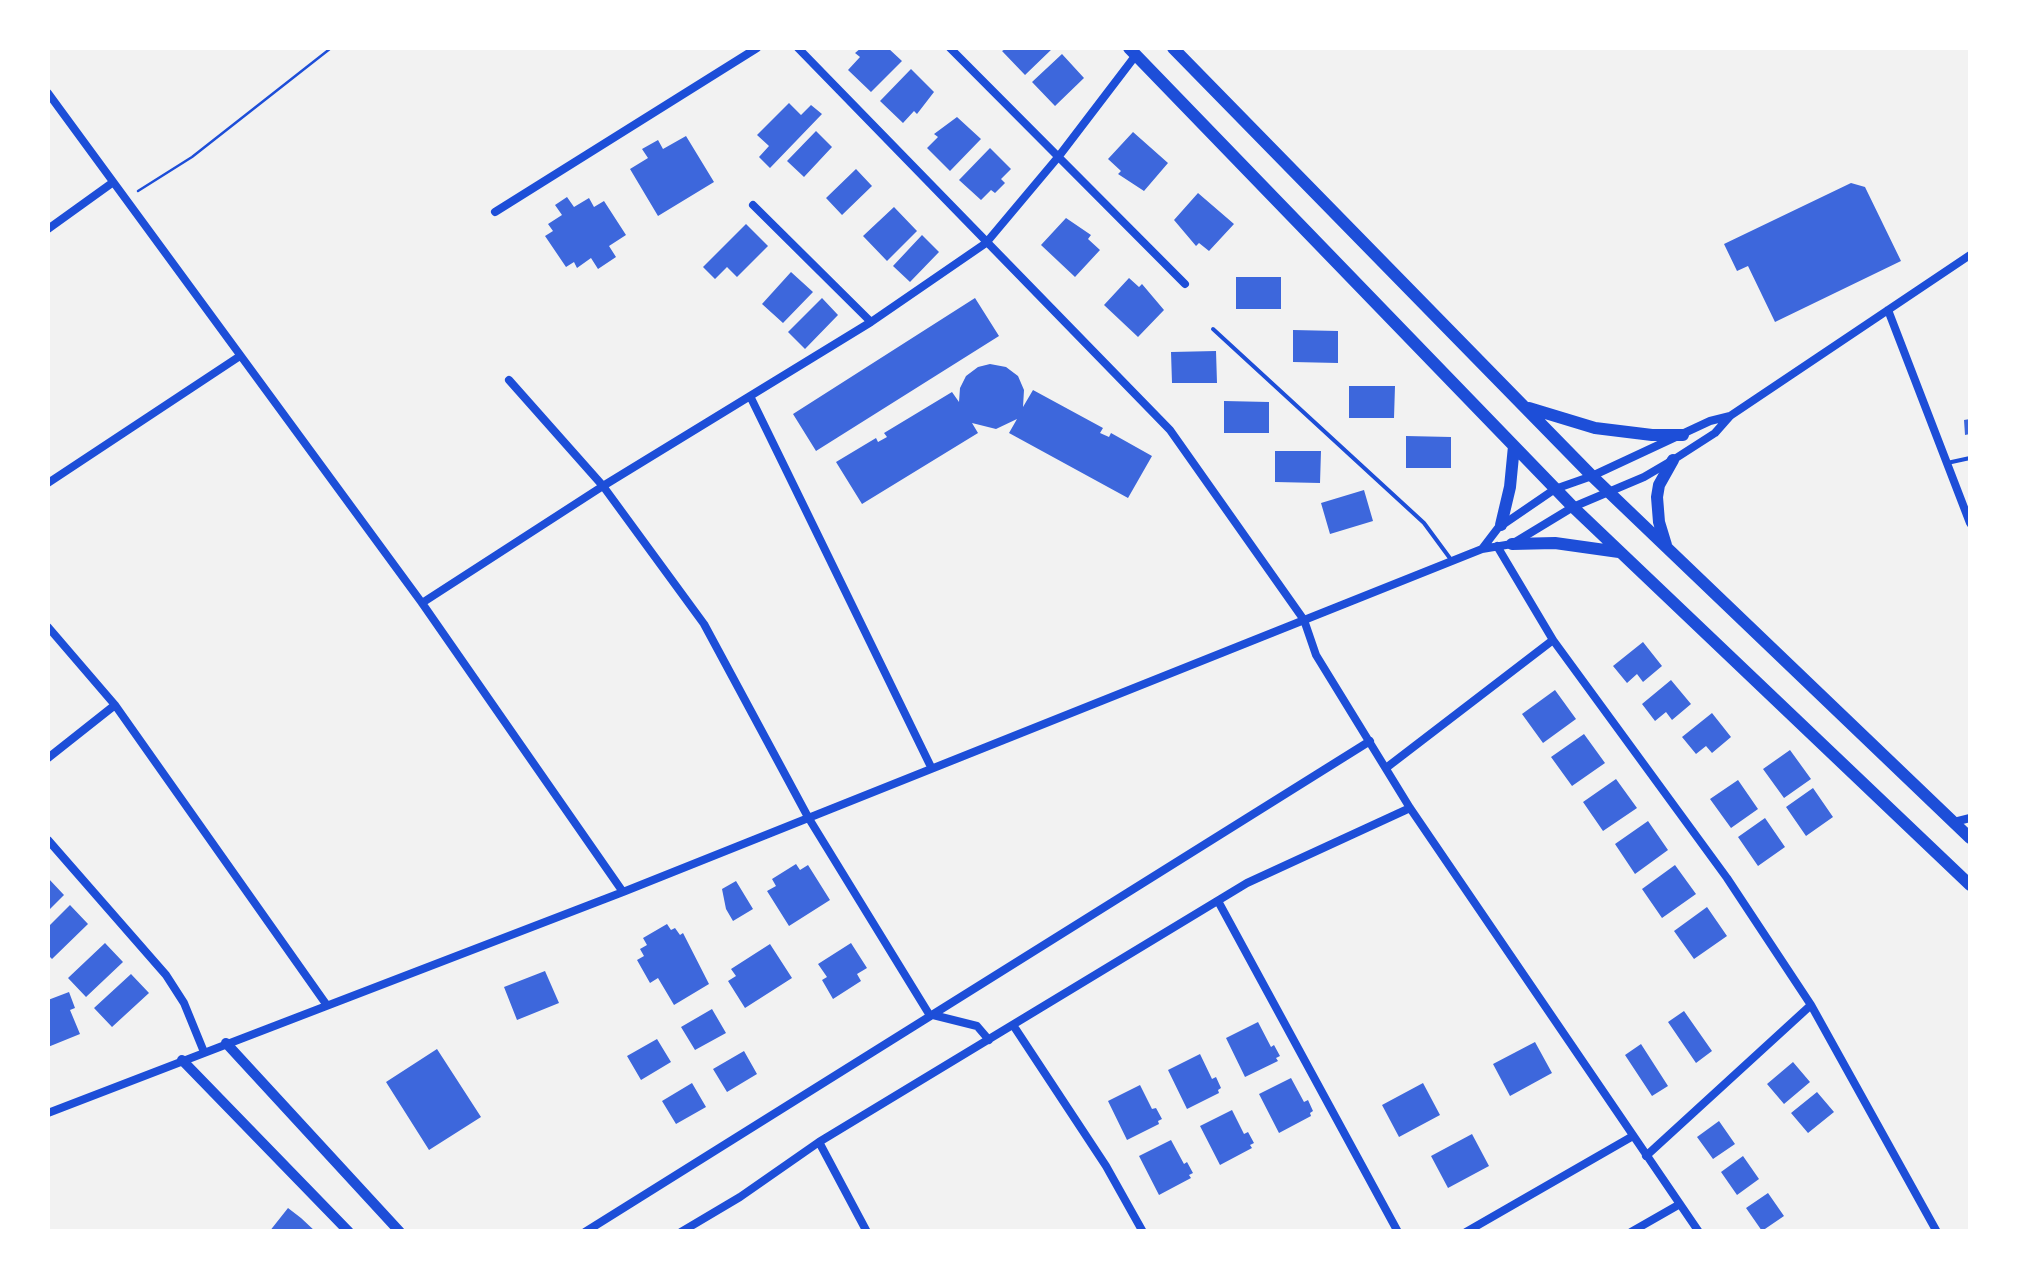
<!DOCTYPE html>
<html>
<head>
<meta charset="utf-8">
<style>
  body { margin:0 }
  #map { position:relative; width:2018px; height:1279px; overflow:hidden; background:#f2f2f2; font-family:Rubik,sans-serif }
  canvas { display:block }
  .frame { position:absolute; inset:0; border:50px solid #fff; pointer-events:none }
</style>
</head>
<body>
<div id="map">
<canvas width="2018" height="1279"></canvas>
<div class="frame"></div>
</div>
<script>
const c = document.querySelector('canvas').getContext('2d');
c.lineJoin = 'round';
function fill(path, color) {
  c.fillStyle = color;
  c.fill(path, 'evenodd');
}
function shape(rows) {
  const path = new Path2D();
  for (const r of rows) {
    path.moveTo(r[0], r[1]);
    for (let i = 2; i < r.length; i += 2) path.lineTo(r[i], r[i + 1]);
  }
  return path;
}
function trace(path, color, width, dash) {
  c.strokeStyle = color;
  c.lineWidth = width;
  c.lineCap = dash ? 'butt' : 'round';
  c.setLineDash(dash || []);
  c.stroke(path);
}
fill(shape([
  [861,48,888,48,902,61,871,92,848,70,860,57,855,53],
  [1007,48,1053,48,1025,75,1002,51],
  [1062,54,1084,78,1055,106,1032,82],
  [911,69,934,92,917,114,914,111,903,123,880,101],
  [789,103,801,115,811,105,822,114,770,168,759,157,769,146,757,135],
  [957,117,981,139,950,171,927,148,938,137,934,134],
  [816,131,832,147,804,177,787,161],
  [1133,132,1168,163,1144,191,1118,174,1121,171,1108,159],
  [686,136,714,182,658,216,630,169,648,158,642,149,658,140,663,149],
  [990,148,1011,169,1001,179,1005,183,995,193,991,190,981,200,959,180],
  [856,169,872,186,842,215,826,198],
  [1851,183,1865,187,1901,261,1775,322,1748,266,1737,271,1724,244],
  [1198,193,1234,224,1209,251,1199,243,1196,246,1174,220],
  [567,197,574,207,589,198,594,207,604,201,626,235,609,246,616,257,598,269,591,258,577,268,574,262,566,267,545,236,553,231,548,224,562,215,555,205],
  [894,207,917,231,887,261,863,236],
  [1066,218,1091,235,1088,239,1100,250,1075,277,1041,245],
  [746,224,768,246,737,277,727,267,715,279,703,267],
  [922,235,939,252,910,282,893,266],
  [791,272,813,292,783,323,762,304],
  [1236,277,1281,277,1281,309,1236,309],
  [1129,278,1139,287,1142,284,1164,310,1138,337,1104,305],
  [822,298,838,315,805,349,788,332],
  [975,298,999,336,816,451,793,414],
  [1293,330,1338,331,1338,363,1293,362],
  [1216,351,1217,383,1172,383,1171,352],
  [990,364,1006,367,1018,376,1024,390,1023,407,1033,390,1103,428,1100,433,1109,437,1111,433,1152,456,1128,498,1009,433,1017,419,996,429,972,423,978,433,862,504,836,462,876,438,878,442,887,437,884,433,952,392,959,402,960,388,966,376,978,367],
  [1349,386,1395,386,1394,418,1349,418],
  [1224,401,1269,402,1269,433,1224,433],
  [1970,419,1970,434,1965,435,1964,420],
  [1406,436,1451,437,1451,468,1406,468],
  [1275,451,1321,451,1320,483,1275,482],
  [1364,490,1373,521,1330,534,1321,503],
  [1643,642,1662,666,1643,682,1637,674,1627,683,1613,666],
  [1671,680,1691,704,1672,720,1666,712,1655,721,1642,704],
  [1555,690,1576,719,1543,743,1522,714],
  [1712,713,1731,737,1712,753,1706,746,1696,754,1682,737],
  [1584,734,1605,763,1572,786,1551,757],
  [1790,750,1811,779,1784,798,1763,769],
  [1616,779,1637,808,1603,831,1583,802],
  [1738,780,1758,809,1731,828,1710,799],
  [1813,788,1833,817,1806,836,1786,807],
  [1765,818,1785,847,1758,866,1738,837],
  [1648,821,1668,850,1635,874,1615,844],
  [796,864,800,870,808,865,830,900,789,926,767,891,776,886,772,879],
  [1675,865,1696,894,1662,918,1642,889],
  [48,878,64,895,48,911],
  [736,881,753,909,733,921,726,909,722,889],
  [70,905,88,924,52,959,48,955,48,927],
  [1707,907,1727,936,1694,959,1674,931],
  [667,924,671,930,675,928,680,935,683,933,709,984,674,1005,658,978,650,983,637,960,644,956,640,949,647,945,643,938],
  [105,943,123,962,86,997,68,978],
  [851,943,867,968,857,974,861,981,833,999,822,980,827,977,818,964],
  [770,944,792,978,745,1008,728,981,736,976,731,969],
  [545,971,559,1003,517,1020,504,987],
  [131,974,149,993,112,1027,94,1008],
  [69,992,75,1008,70,1010,80,1034,48,1047,48,1000],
  [712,1009,726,1033,695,1050,681,1027],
  [1684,1011,1712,1051,1696,1063,1668,1022],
  [1258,1022,1271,1047,1274,1045,1280,1056,1276,1058,1278,1061,1245,1077,1226,1038],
  [657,1039,671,1062,641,1080,627,1056],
  [1535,1042,1552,1073,1510,1096,1493,1064],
  [1641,1044,1668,1086,1652,1096,1625,1055],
  [437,1049,481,1117,429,1150,386,1082],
  [744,1051,757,1074,727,1092,713,1069],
  [1200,1054,1212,1079,1216,1077,1221,1088,1218,1090,1219,1093,1187,1109,1168,1070],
  [1793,1062,1810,1082,1784,1104,1767,1084],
  [1291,1078,1304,1102,1308,1100,1313,1111,1310,1113,1311,1116,1279,1133,1259,1094],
  [692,1083,706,1107,676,1124,662,1101],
  [1423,1083,1440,1115,1399,1137,1382,1105],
  [1140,1085,1152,1109,1156,1108,1162,1119,1158,1121,1159,1124,1127,1140,1108,1101],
  [1817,1092,1834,1112,1808,1133,1791,1113],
  [1232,1110,1244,1134,1248,1132,1254,1143,1250,1145,1252,1148,1220,1165,1200,1126],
  [1719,1121,1735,1144,1713,1159,1697,1137],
  [1472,1134,1489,1166,1448,1188,1431,1156],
  [1171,1140,1184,1164,1187,1162,1193,1173,1189,1175,1191,1178,1159,1195,1139,1156],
  [1743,1156,1759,1179,1737,1195,1721,1172],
  [1768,1193,1784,1216,1762,1231,1746,1208],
  [288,1208,301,1218,316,1232,269,1232]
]), '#3d67dc');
trace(shape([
  [138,191,192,157,331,48]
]), '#1d4ed8', 2.5);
trace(shape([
  [1213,329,1424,523,1452,561],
  [1947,463,1970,458]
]), '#1d4ed8', 4);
trace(shape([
  [798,48,1170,430,1304,620,1316,655,1410,808,1699,1232],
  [950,48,1185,284],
  [48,93,422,603,623,892],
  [753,205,871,322],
  [495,212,757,48],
  [48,229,112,183],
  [1888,310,1970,523],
  [509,380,603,486,704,624,808,817,929,1014,977,1026,989,1040],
  [750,396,931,767],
  [48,483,240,356],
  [1497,546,1553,640,1727,878,1811,1005,1937,1232],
  [1482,549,1498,528,1555,489,1592,476,1710,421,1730,416],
  [422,603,603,486,871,322,986,243,1059,156,1136,55],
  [48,627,115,705,326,1004],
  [48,758,115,705],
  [1386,768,1553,640],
  [1954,822,1970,818],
  [48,840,166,975,184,1003,204,1052],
  [1218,901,1398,1232],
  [1013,1025,1106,1166,1143,1232],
  [48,1113,623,892,1482,549,1512,544,1573,507,1644,477,1673,460,1715,433,1730,416,1970,255],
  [819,1142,867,1232],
  [1646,1156,1811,1005],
  [585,1232,1370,741],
  [681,1232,740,1197,819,1142,1247,883,1410,808],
  [1466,1232,1633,1136],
  [1631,1232,1680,1204]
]), '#1d4ed8', 8);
trace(shape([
  [226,1043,400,1232],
  [182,1060,349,1232]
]), '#1d4ed8', 10);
trace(shape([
  [1129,48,1573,507,1970,885],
  [1173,48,1592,476,1970,838],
  [1529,408,1595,428,1652,435,1683,435],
  [1501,525,1510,487,1514,446],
  [1512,544,1555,543,1619,552],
  [1666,545,1659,522,1657,497,1659,485,1673,460]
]), '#1d4ed8', 12);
</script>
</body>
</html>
